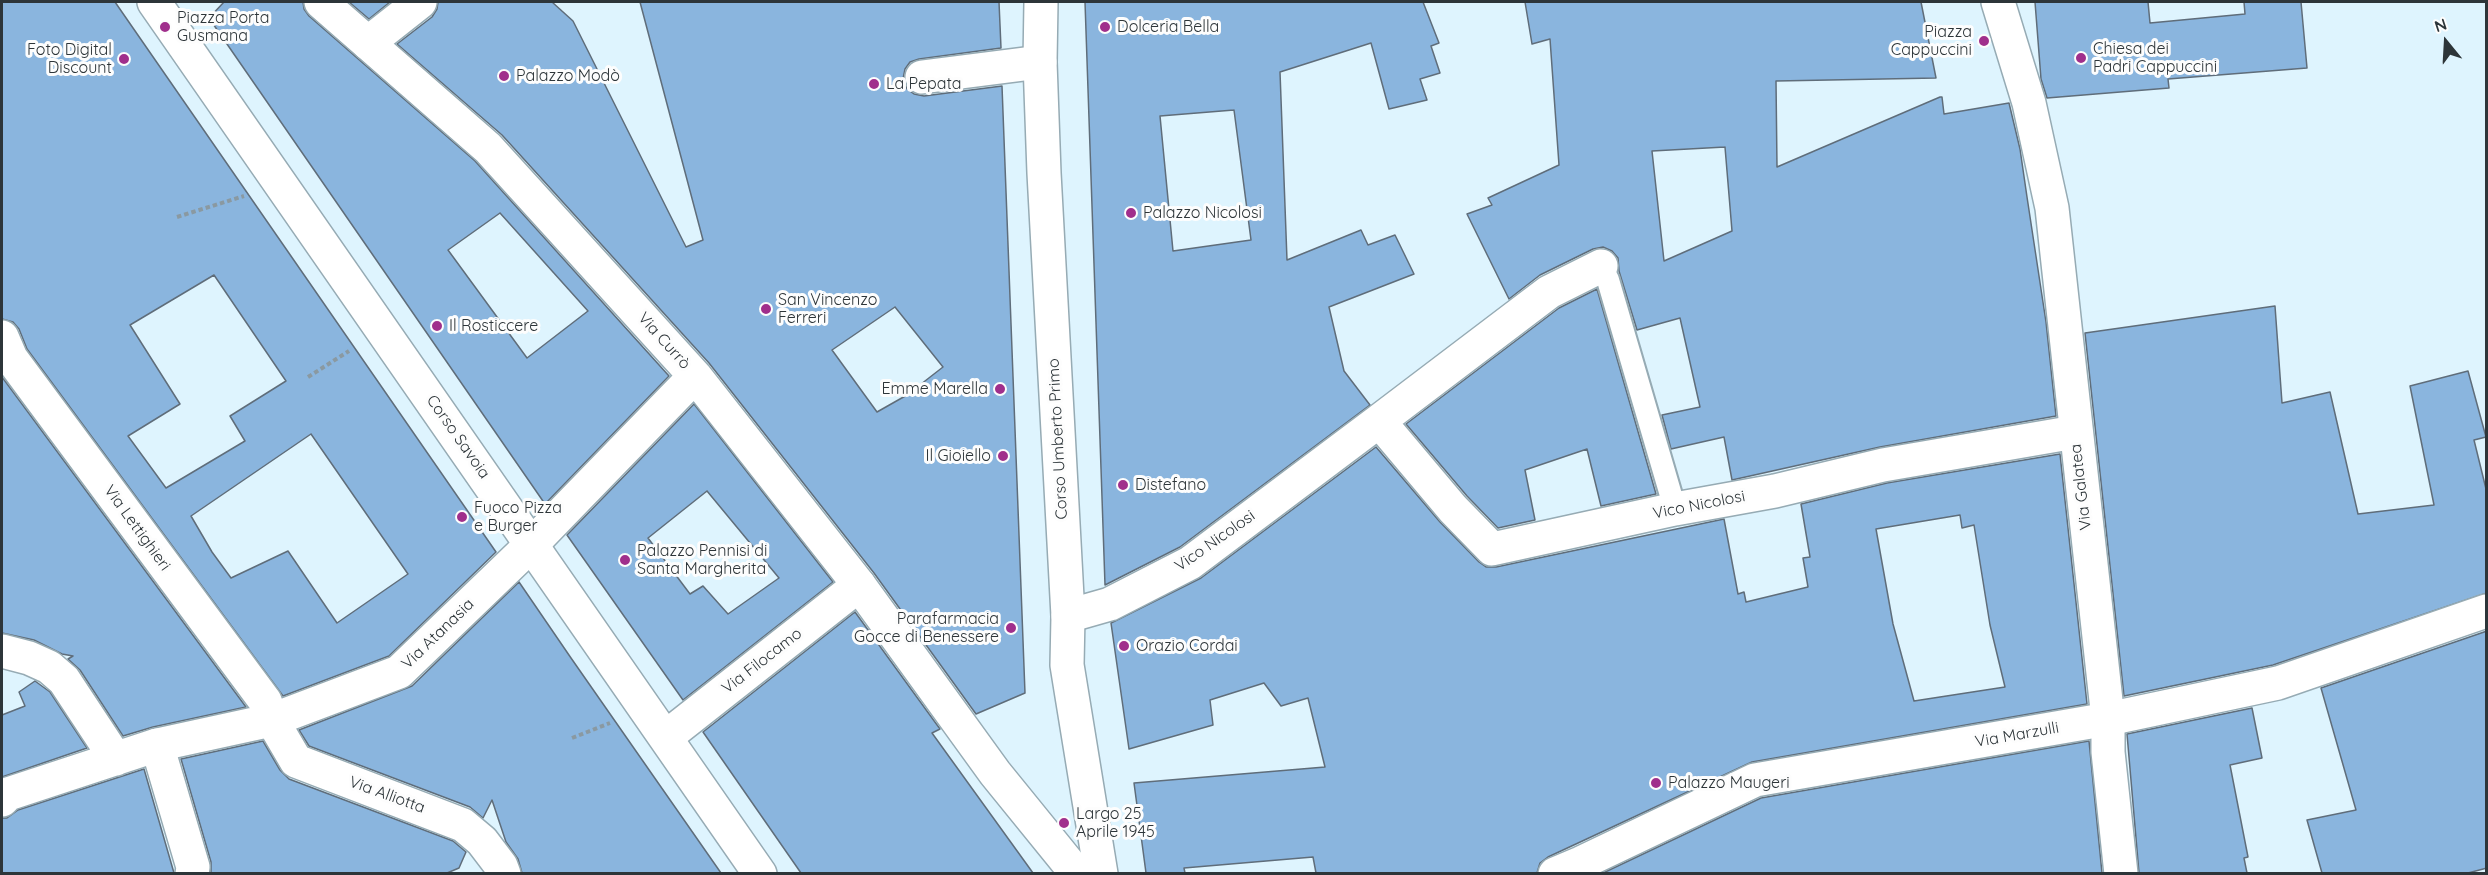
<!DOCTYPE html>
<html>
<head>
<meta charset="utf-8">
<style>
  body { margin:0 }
  #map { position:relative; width:2488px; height:875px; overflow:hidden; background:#def4fe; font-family:Quicksand,sans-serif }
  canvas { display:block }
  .frame { position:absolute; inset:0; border:3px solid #2d3539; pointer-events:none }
  .north { position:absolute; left:2416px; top:12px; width:60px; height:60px; -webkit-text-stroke:4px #fdfdfd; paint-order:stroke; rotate:342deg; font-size:16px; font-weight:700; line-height:24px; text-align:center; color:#2d3539 }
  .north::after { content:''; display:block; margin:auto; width:21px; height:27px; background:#2d3539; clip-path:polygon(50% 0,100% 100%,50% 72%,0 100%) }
</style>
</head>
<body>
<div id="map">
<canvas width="2488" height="875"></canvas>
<div class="frame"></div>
<div class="north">N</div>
</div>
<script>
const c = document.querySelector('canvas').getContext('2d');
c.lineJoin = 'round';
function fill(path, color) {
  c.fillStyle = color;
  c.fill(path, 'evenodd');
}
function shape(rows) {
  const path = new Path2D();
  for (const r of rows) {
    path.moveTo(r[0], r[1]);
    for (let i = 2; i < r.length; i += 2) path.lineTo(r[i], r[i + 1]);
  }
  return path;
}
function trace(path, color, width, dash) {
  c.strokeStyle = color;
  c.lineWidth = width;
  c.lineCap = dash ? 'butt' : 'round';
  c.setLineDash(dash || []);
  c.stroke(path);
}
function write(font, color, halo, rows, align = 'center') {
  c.font = font + ' Quicksand,sans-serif';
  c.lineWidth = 6;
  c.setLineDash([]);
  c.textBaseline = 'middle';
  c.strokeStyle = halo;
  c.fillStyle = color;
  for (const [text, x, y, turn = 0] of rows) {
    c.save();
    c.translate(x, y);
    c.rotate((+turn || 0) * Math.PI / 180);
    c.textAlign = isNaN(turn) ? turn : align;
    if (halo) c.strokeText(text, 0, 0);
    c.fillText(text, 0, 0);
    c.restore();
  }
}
const building = shape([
  [2,2,115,2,496,552,389,656,283,696,27,349,19,329,13,322,2,319,2,2],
  [214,275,286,381,230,416,245,441,166,488,128,436,180,404,130,325,214,275],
  [311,434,408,574,337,623,288,551,231,578,212,552,191,516,311,434],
  [224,2,303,2,304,9,309,16,475,161,669,376,545,504,209,18,224,2],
  [500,213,588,311,527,358,448,250,500,213],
  [349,2,390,2,369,19,349,2],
  [438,2,552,2,573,21,686,247,703,240,640,2,999,2,1001,48,919,59,910,62,905,69,903,79,907,89,914,94,924,96,1002,86,1025,693,976,714,874,573,709,363,502,135,397,44,432,17,437,9,438,2],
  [895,307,943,367,907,395,877,412,832,350,895,307],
  [1085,2,1423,2,1439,43,1431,46,1440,73,1420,79,1427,100,1389,109,1371,43,1280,72,1287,260,1361,230,1368,245,1395,235,1414,274,1329,307,1344,371,1370,405,1180,547,1105,585,1085,2],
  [1234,110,1251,240,1173,251,1160,116,1234,110],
  [1525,2,1921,2,1936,78,1776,81,1777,167,1940,97,1942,97,1944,114,2009,103,2020,149,2027,197,2046,322,2056,416,1880,447,1732,480,1724,437,1671,449,1662,415,1700,407,1680,318,1637,330,1619,271,1618,258,1612,251,1603,247,1593,249,1540,275,1509,299,1467,214,1492,205,1488,198,1559,165,1550,39,1532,44,1525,2],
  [1725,147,1732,231,1664,261,1652,151,1725,147],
  [2035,2,2148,2,2150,23,2245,14,2244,2,2301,2,2307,68,2168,79,2169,88,2047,98,2041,79,2035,2],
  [1597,289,1656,494,1601,506,1587,449,1525,470,1535,520,1498,528,1467,496,1406,424,1559,308,1597,289],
  [2275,306,2282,403,2330,392,2358,514,2434,505,2410,386,2468,371,2486,437,2474,440,2487,493,2487,593,2273,665,2124,696,2085,333,2275,306],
  [2,377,246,707,153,727,123,736,80,670,68,659,73,656,62,654,34,640,2,633,2,377],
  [694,404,833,582,683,700,567,535,694,404],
  [707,491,779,578,728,614,703,586,690,594,648,538,707,491],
  [1376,447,1440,522,1479,562,1486,567,1496,567,1724,519,1738,594,1744,592,1746,602,1808,587,1803,558,1810,557,1801,504,1887,483,2060,454,2087,704,1752,762,1548,857,1540,863,1537,873,1316,873,1313,857,1184,868,1185,873,1146,873,1134,783,1325,767,1308,698,1281,706,1264,683,1210,700,1213,725,1129,749,1111,623,1201,578,1376,447],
  [1960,515,1962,528,1974,525,1990,625,2005,687,1914,701,1893,624,1876,529,1960,515],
  [519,582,571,658,721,873,522,873,518,859,506,842,492,800,483,818,470,807,309,746,299,730,412,686,519,582],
  [855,612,940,729,932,733,1033,873,801,873,703,732,855,612],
  [2487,631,2487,868,2468,873,2322,873,2307,820,2356,810,2321,688,2487,631],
  [35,681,50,692,87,748,2,777,2,715,25,706,19,692,35,681],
  [2252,708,2262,758,2230,765,2248,857,2244,858,2247,873,2139,873,2127,734,2252,708],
  [263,741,280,770,289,779,453,841,466,852,459,868,447,873,211,873,211,862,181,759,263,741],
  [2089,741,2102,873,1603,873,1761,798,2089,741],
  [144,769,174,873,2,873,2,818,7,818,18,810,144,769]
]);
fill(building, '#8ab5de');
trace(building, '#5f6d7a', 1.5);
const service = shape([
  [1601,266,1608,280,1675,509]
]);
const pedestrian = shape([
  [368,43,420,2],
  [922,77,1040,62],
  [1379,421,1549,292,1601,266],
  [1068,616,1110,604,1190,563,1379,421,1453,509,1492,549,1675,509,1775,491,1883,465,2075,432],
  [272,720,296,761,463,825,482,841,501,866,504,874],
  [666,737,859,585],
  [157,745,193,867,192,874]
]);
const minor = shape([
  [321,2,488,148,695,376,859,585,995,773,1077,874],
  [2,337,11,358,265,701,272,720],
  [2,651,29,658,49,667,64,680,116,759],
  [2,800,8,794,157,745,272,720,399,672,532,544,695,376],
  [1555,874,1581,863,1755,780,2108,719,2278,683,2486,611]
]);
const tertiary = shape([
  [154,2,760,874],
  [1041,2,1040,62,1044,173,1068,616,1067,665,1101,874],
  [1998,2,2029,103,2052,208,2108,719,2108,752,2121,874]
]);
trace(service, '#96abb4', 26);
trace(pedestrian, '#96abb4', 36);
trace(minor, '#96abb4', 36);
trace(tertiary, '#96abb4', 36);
trace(shape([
  [177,217,244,196],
  [308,377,349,351],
  [572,738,610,723]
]), '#8a99a1', 4, [4.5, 3]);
trace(service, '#fff', 22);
trace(pedestrian, '#fff', 33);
trace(minor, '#fff', 33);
trace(tertiary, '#fff', 33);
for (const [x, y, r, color] of [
  [165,27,6,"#a02f8c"],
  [1105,27,6,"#a02f8c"],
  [1984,41,6,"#a02f8c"],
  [2081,58,6,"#a02f8c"],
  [124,59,6,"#a02f8c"],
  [504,76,6,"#a02f8c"],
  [874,84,6,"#a02f8c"],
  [1131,213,6,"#a02f8c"],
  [766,309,6,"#a02f8c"],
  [437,326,6,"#a02f8c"],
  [1000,389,6,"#a02f8c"],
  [1003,456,6,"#a02f8c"],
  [1123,485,6,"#a02f8c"],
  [462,517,6,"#a02f8c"],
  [625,560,6,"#a02f8c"],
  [1011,628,6,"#a02f8c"],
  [1124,646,6,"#a02f8c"],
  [1656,783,6,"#a02f8c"],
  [1064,823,6,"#a02f8c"]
]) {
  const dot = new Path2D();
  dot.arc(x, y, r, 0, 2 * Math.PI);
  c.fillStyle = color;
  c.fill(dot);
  trace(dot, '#fdfdfd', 2);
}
write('16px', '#2d3539', '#fdfdfd', [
  ["Piazza Porta",177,18],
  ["Gusmana",177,36],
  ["Dolceria Bella",1117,27],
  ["Piazza",1972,32,"right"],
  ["Cappuccini",1972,50,"right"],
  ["Chiesa dei",2093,49],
  ["Padri Cappuccini",2093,67],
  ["Foto Digital",112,50,"right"],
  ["Discount",112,68,"right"],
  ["Palazzo Modò",516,76],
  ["La Pepata",886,84],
  ["Palazzo Nicolosi",1143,213],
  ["San Vincenzo",778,300],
  ["Ferreri",778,318],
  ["Il Rosticcere",449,326],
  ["Emme Marella",988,389,"right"],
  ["Il Gioiello",991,456,"right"],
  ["Distefano",1135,485],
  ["Fuoco Pizza",474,508],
  ["e Burger",474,526],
  ["Palazzo Pennisi di",637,551],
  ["Santa Margherita",637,569],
  ["Parafarmacia",999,619,"right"],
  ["Gocce di Benessere",999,637,"right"],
  ["Orazio Cordai",1136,646],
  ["Palazzo Maugeri",1668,783],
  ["Largo 25",1076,814],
  ["Aprile 1945",1076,832]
], 'left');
write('16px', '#2d3539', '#fdfdfd', [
  ["Via Currò",664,341,48],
  ["Corso Savoia",458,437,55],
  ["Corso Umberto Primo",1058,439,-93],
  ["Via Galatea",2081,487,-97],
  ["Vico Nicolosi",1699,505,-11],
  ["Via Lettighieri",137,528,54],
  ["Vico Nicolosi",1215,541,-35],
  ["Via Atanasia",438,634,-44],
  ["Via Filocamo",762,661,-38],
  ["Via Marzulli",2017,735,-10],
  ["Via Alliotta",387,795,20]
]);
</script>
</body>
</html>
